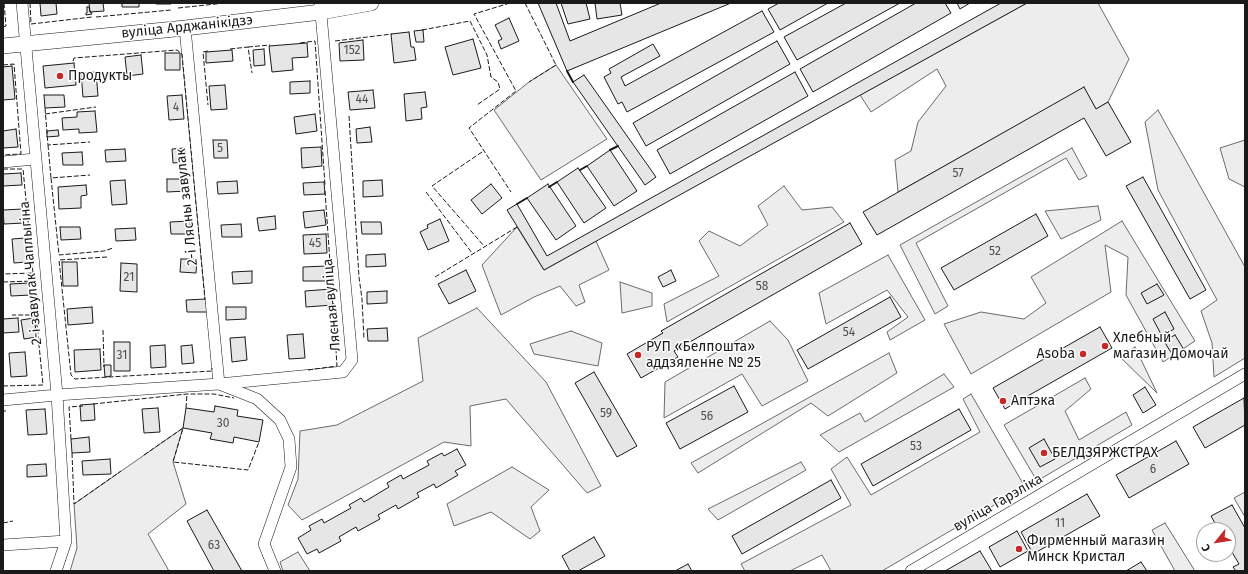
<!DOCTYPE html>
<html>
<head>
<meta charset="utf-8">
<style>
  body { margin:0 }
  #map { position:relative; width:1248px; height:574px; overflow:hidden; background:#fff; font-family:"Fira Sans",sans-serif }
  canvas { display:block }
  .frame { position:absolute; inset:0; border:4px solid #1a1a1a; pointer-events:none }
  .north { position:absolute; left:1196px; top:522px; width:40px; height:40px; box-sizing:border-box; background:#fff; border:1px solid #a3a3a3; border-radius:50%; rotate:240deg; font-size:11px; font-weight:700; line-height:16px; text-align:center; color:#1a1a1a }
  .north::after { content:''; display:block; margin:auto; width:14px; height:18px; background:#c62828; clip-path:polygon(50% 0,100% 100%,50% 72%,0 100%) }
</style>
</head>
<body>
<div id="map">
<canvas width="1248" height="574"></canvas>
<div class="frame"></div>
<div class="north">С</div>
</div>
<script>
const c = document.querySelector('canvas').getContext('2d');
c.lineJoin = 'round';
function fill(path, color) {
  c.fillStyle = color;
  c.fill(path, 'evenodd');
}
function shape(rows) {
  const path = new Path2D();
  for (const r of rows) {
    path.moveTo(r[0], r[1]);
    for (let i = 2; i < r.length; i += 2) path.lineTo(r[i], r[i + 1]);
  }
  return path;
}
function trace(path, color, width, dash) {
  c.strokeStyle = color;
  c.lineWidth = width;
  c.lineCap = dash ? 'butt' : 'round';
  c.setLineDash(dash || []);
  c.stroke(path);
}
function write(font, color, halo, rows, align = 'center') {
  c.font = font + ' "Fira Sans",sans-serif';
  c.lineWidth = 3;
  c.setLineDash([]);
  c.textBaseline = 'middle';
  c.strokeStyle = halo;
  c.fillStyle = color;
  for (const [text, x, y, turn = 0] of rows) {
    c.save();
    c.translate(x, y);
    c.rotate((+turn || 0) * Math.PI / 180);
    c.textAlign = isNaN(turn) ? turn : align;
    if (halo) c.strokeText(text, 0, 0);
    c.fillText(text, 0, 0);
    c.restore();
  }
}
const built = shape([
  [1027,3,1098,3,1129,59,1108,102,1096,109,1084,88,898,192,895,160,911,151,918,122,946,86,937,69,871,112,860,95,1027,3],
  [556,65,607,139,541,180,494,110,529,82,556,65],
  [1158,110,1245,267,1245,358,1214,377,1212,343,1201,311,1217,300,1158,190,1145,122,1158,110],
  [1245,140,1245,187,1229,179,1220,148,1245,140],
  [1072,148,1087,176,1079,180,1066,158,916,243,948,306,935,314,900,245,1072,148],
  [784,186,802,210,832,207,844,222,667,322,664,304,719,276,699,241,709,231,740,246,768,225,758,206,784,186],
  [1098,206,1101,220,1061,239,1045,211,1098,206],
  [1122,221,1195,341,1163,362,1126,295,1128,257,1105,245,1111,292,971,374,944,324,981,312,1024,319,1046,303,1031,277,1122,221],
  [517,227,544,270,596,241,609,270,579,285,585,302,576,306,560,286,534,297,501,315,482,265,517,227],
  [888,255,925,320,890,340,887,332,908,317,887,290,826,324,819,293,888,255],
  [620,282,652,293,652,306,622,313,620,282],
  [477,308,546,382,601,486,587,493,506,399,470,406,471,446,444,442,302,520,288,505,298,479,300,431,337,425,423,381,418,338,477,308],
  [770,321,788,340,808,381,762,406,742,374,664,418,665,382,770,321],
  [571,331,602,343,598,366,534,354,530,344,571,331],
  [1135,347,1157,393,1120,357,1135,347],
  [889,353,897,373,828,416,811,403,698,473,691,463,889,353],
  [944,374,954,387,839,452,820,435,860,413,865,422,944,374],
  [1085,378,1091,389,1065,411,1079,440,1126,412,1132,425,1037,481,1004,425,1085,378],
  [971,394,1025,487,882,571,831,571,822,555,790,571,745,571,741,564,851,505,831,469,847,457,871,495,980,432,963,399,971,394],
  [183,428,173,462,186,504,148,534,169,571,70,571,77,548,74,504,183,428],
  [801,462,806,470,718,520,708,509,801,462],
  [512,467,549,490,531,507,540,531,530,539,491,512,454,526,447,504,512,467],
  [1245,492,1245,517,1234,498,1245,492],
  [1165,523,1195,571,1175,571,1152,530,1165,523],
  [298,552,310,571,283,571,280,562,298,552]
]);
fill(built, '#ededed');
trace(built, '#6a6a6a', 1);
const building = shape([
  [40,3,56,3,57,14,41,16,40,3],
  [89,3,103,3,104,11,90,12,89,3],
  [122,3,139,3,139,7,122,7,122,3],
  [156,3,171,3,171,4,156,4,156,3],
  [538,3,556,3,570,41,661,3,731,3,567,71,538,3],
  [561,3,586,3,590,19,568,24,561,3],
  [595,3,620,3,622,15,597,19,595,3],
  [779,3,828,3,780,30,768,9,779,3],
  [846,3,900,3,797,60,784,37,846,3],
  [916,3,945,3,951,13,813,92,800,69,916,3],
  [957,3,970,3,960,9,957,3],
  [1001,3,1027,3,544,270,507,210,517,204,547,256,1001,3],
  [87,7,89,7,90,12,91,12,92,14,86,15,86,13,87,13,87,7],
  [762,11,774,32,627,112,622,102,618,104,604,77,611,73,609,69,653,44,660,56,621,77,625,86,762,11],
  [509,18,519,41,501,49,498,41,502,39,495,25,509,18],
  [423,30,424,42,416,42,414,31,423,30],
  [409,32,411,47,414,47,416,60,394,63,391,34,409,32],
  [473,39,481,68,453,75,445,47,473,39],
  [363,40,364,60,340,61,339,43,363,40],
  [777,41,790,64,646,146,633,123,777,41],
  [307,43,308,57,292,58,293,70,272,72,269,46,307,43],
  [264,49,265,65,254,66,253,50,264,49],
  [232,50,233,61,206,63,206,52,232,50],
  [165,53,180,53,180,70,165,70,165,53],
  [141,55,143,74,127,76,125,57,141,55],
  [74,63,76,85,45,88,43,66,74,63],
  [12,66,15,99,3,100,3,67,12,66],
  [96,72,98,96,83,97,81,73,96,72],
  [795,72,808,96,670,174,657,150,795,72],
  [584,75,656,177,645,185,573,82,584,75],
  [310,81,310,93,290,94,290,82,310,81],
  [225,85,227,109,211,110,209,86,225,85],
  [1084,87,1096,109,1108,102,1131,142,1106,156,1084,118,877,235,863,212,1084,87],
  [373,90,375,108,350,110,348,92,373,90],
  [425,92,427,107,421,108,422,119,406,121,404,94,425,92],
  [44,95,64,95,65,107,45,108,44,95],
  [182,95,184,119,169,120,167,96,182,95],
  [95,111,97,132,79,133,79,129,63,130,62,118,77,117,77,112,95,111],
  [315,114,317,131,296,134,294,117,315,114],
  [370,127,372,142,357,143,356,129,370,127],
  [16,129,18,147,3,148,3,131,16,129],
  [58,130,59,136,47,137,47,131,58,130],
  [213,140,227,140,228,158,214,158,213,140],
  [321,147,322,166,302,168,301,148,321,147],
  [185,148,186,162,173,163,172,149,185,148],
  [125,149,126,161,106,162,105,150,125,149],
  [610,150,637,191,614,206,587,166,610,150],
  [82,152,83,165,63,165,62,153,82,152],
  [578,168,606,208,584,223,557,182,578,168],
  [21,173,22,185,3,186,3,174,21,173],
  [1143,177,1206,290,1190,299,1126,186,1143,177],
  [167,179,187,179,187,191,167,192,167,179],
  [125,180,127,204,112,205,110,181,125,180],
  [382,180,383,196,363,197,363,181,382,180],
  [237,181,238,193,218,194,217,182,237,181],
  [324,182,325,194,304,195,303,183,324,182],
  [491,184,502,198,482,214,471,200,491,184],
  [548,184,576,226,556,240,527,198,548,184],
  [86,185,87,195,81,196,81,208,59,209,58,187,86,185],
  [23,209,24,223,4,224,3,210,23,209],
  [324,210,326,225,305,228,303,212,324,210],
  [1036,214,1048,236,954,290,941,268,1036,214],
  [275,216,276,229,259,231,257,218,275,216],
  [440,219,449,241,428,250,420,232,428,228,427,225,440,219],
  [190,221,191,234,171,234,170,222,190,221],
  [361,222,381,222,382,234,362,234,361,222],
  [850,223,862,244,674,351,678,357,641,378,627,354,663,333,661,331,850,223],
  [241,224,242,237,222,237,221,225,241,224],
  [60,227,80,227,81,239,61,240,60,227],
  [135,228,136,240,116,241,115,229,135,228],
  [326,234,327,253,304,254,303,235,326,234],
  [26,238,27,262,14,263,12,239,26,238],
  [385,254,386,266,366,267,366,255,385,254],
  [181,259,197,259,196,273,180,272,181,259],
  [62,262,77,262,78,286,63,286,62,262],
  [121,263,137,264,137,292,120,291,121,263],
  [327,266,327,281,303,281,303,267,327,266],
  [466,270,476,291,449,304,438,284,466,270],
  [671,270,676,281,663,287,658,277,671,270],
  [252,271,252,283,233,284,232,272,252,271],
  [30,283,31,295,11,296,10,284,30,283],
  [1157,284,1164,295,1147,304,1141,293,1157,284],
  [331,289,333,305,306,307,305,291,331,289],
  [387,291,387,303,367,304,367,292,387,291],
  [890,297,901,317,808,369,797,350,890,297],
  [206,299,207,312,187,312,186,300,206,299],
  [92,307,93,323,68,325,67,309,92,307],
  [226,307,246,307,246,319,226,320,226,307],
  [1165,312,1174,329,1162,336,1153,319,1165,312],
  [18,318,19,332,3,333,3,319,18,318],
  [34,318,37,337,24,339,21,320,34,318],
  [1100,327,1112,348,1005,409,993,388,1100,327],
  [387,328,388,341,368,341,367,329,387,328],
  [303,334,305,358,289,359,287,335,303,334],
  [1175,335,1186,353,1175,359,1164,341,1175,335],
  [245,337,247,360,232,362,230,338,245,337],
  [114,342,130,342,130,371,114,371,114,342],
  [165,345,166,367,151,368,150,346,165,345],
  [192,345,194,363,182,364,181,346,192,345],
  [100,349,101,370,75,372,74,350,100,349],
  [25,352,27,376,11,377,9,353,25,352],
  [104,365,111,365,111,376,105,377,104,365],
  [594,372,637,446,617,457,575,383,594,372],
  [734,386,748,412,680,449,666,423,734,386],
  [1145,387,1156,405,1143,413,1133,395,1145,387],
  [1244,398,1245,425,1205,448,1193,427,1244,398],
  [94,404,95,420,81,421,80,405,94,404],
  [215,406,238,410,237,416,263,420,259,442,234,437,233,443,210,439,212,433,183,428,186,408,214,412,215,406],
  [158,408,160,432,144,433,142,409,158,408],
  [45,409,47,434,28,435,26,410,45,409],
  [959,409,971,430,873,486,861,464,959,409],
  [89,437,90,452,72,453,71,439,89,437],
  [1044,439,1055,459,1040,467,1029,448,1044,439],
  [1176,441,1189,464,1129,498,1116,475,1176,441],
  [457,449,466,465,455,471,458,475,436,488,434,484,417,493,419,497,398,509,396,505,378,515,380,519,358,531,356,527,339,537,341,541,319,553,317,549,307,554,298,538,311,530,309,526,322,519,324,523,351,508,349,505,361,498,364,502,389,487,387,483,401,475,403,479,429,465,427,461,442,453,444,456,457,449],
  [110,459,111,474,83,475,82,461,110,459],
  [46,464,47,476,27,477,27,465,46,464],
  [831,480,841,498,742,554,732,536,831,480],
  [1087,494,1100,516,1033,554,1021,532,1087,494],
  [1232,505,1245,528,1245,571,1236,571,1233,567,1239,564,1229,547,1228,548,1228,530,1212,530,1211,528,1216,525,1211,516,1232,505],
  [207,510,242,571,214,571,187,521,207,510],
  [1017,531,1028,551,1000,567,989,547,1017,531],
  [594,537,605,556,578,571,570,571,562,556,594,537],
  [980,551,992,571,945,571,980,551],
  [1141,562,1147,571,1126,571,1141,562],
  [688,564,692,571,675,571,688,564]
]);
fill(building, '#e6e6e6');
trace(building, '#1a1a1a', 1);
const street = shape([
  [22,3,57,395,66,541,56,571],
  [185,28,219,384,257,399,280,420,289,439,291,467,264,544,275,571],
  [3,162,35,159],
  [3,400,57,395,219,384,343,372,352,360,320,3],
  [3,545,66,541],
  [911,571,1245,374]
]);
const secondary = shape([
  [3,46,185,28,321,12,371,3]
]);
trace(street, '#1a1a1a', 12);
trace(secondary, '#1a1a1a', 16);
trace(street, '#fff', 11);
trace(secondary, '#fff', 15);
trace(shape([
  [30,3,31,24,92,17],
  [510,3,474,14,516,91,469,128,511,192],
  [525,3,556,65,529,82],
  [178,8,225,3],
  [96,17,171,10],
  [3,27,6,26,4,3],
  [422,30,470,21,487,55,491,77,498,82,500,89,477,105],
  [335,41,392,34],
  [300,43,315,41,325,185],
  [248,47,270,45],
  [230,49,248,47,252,73],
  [208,51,203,52,208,105],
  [73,61,74,58,177,50,182,54,205,300],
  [3,65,14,64,21,154,3,155],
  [45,108,48,145,90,142],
  [45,114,96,107],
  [349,116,359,277,362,299,364,339],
  [48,145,51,178,90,175],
  [482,152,432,186,484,246],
  [3,169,23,169,33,273,3,274],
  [51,178,59,255,104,251,113,248],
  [325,191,332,291],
  [426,192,472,253],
  [107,257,59,260,71,375,75,379,212,371,212,368],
  [435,277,517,227],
  [3,282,33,281,36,315,12,315],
  [103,330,104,367],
  [308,370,337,366,333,303],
  [3,386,43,385,36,315],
  [93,404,187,394,214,394,234,398],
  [186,408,187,394],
  [3,411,6,411],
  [71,439,69,407,83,406],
  [72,453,74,504,121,471],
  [144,455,183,428,173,462,248,470,259,442],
  [3,516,4,522],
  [3,523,13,521]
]), '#1a1a1a', 1, [5, 2]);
trace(shape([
  [567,71,573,82],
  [610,150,618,146],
  [580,170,587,166],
  [549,187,557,182],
  [517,204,527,198]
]), '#1a1a1a', 2);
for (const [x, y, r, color] of [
  [60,76,4,"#c62828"],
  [1105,346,4,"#c62828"],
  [1083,354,4,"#c62828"],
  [638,355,4,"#c62828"],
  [1003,401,4,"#c62828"],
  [1044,453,4,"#c62828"],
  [1019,549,4,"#c62828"]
]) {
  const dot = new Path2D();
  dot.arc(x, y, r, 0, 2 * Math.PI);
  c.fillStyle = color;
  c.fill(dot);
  trace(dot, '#fff', 1.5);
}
write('12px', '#4d4d4d', null, [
  ["152",352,51],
  ["44",362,100],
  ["4",176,108],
  ["5",220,149],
  ["57",958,174],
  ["45",315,244],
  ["52",995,252],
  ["21",129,278],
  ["58",762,287],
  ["54",849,333],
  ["31",122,356],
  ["59",606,414],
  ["56",707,417],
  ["30",223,424],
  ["53",916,447],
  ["6",1153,470],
  ["11",1060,524],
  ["63",214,546]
]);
write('14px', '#1a1a1a', '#fff', [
  ["вуліца Арджанікідзэ",187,27,-6],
  ["2-і Лясны завулак",187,207,-96],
  ["2-і завулак Чаплыгіна",31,273,-95],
  ["Лясная вуліца",332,305,-95],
  ["вуліца Гарэліка",998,503,-30]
]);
write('14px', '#1a1a1a', '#fff', [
  ["Продукты",68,76],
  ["Хлебный",1113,338],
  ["магазин Домочай",1113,354],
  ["РУП «Белпошта»",646,347],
  ["аддзяленне № 25",646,363],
  ["Asoba",1075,354,"right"],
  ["Аптэка",1011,401],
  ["БЕЛДЗЯРЖСТРАХ",1052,453],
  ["Фирменный магазин",1027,541],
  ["Минск Кристал",1027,557]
], 'left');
</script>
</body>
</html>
